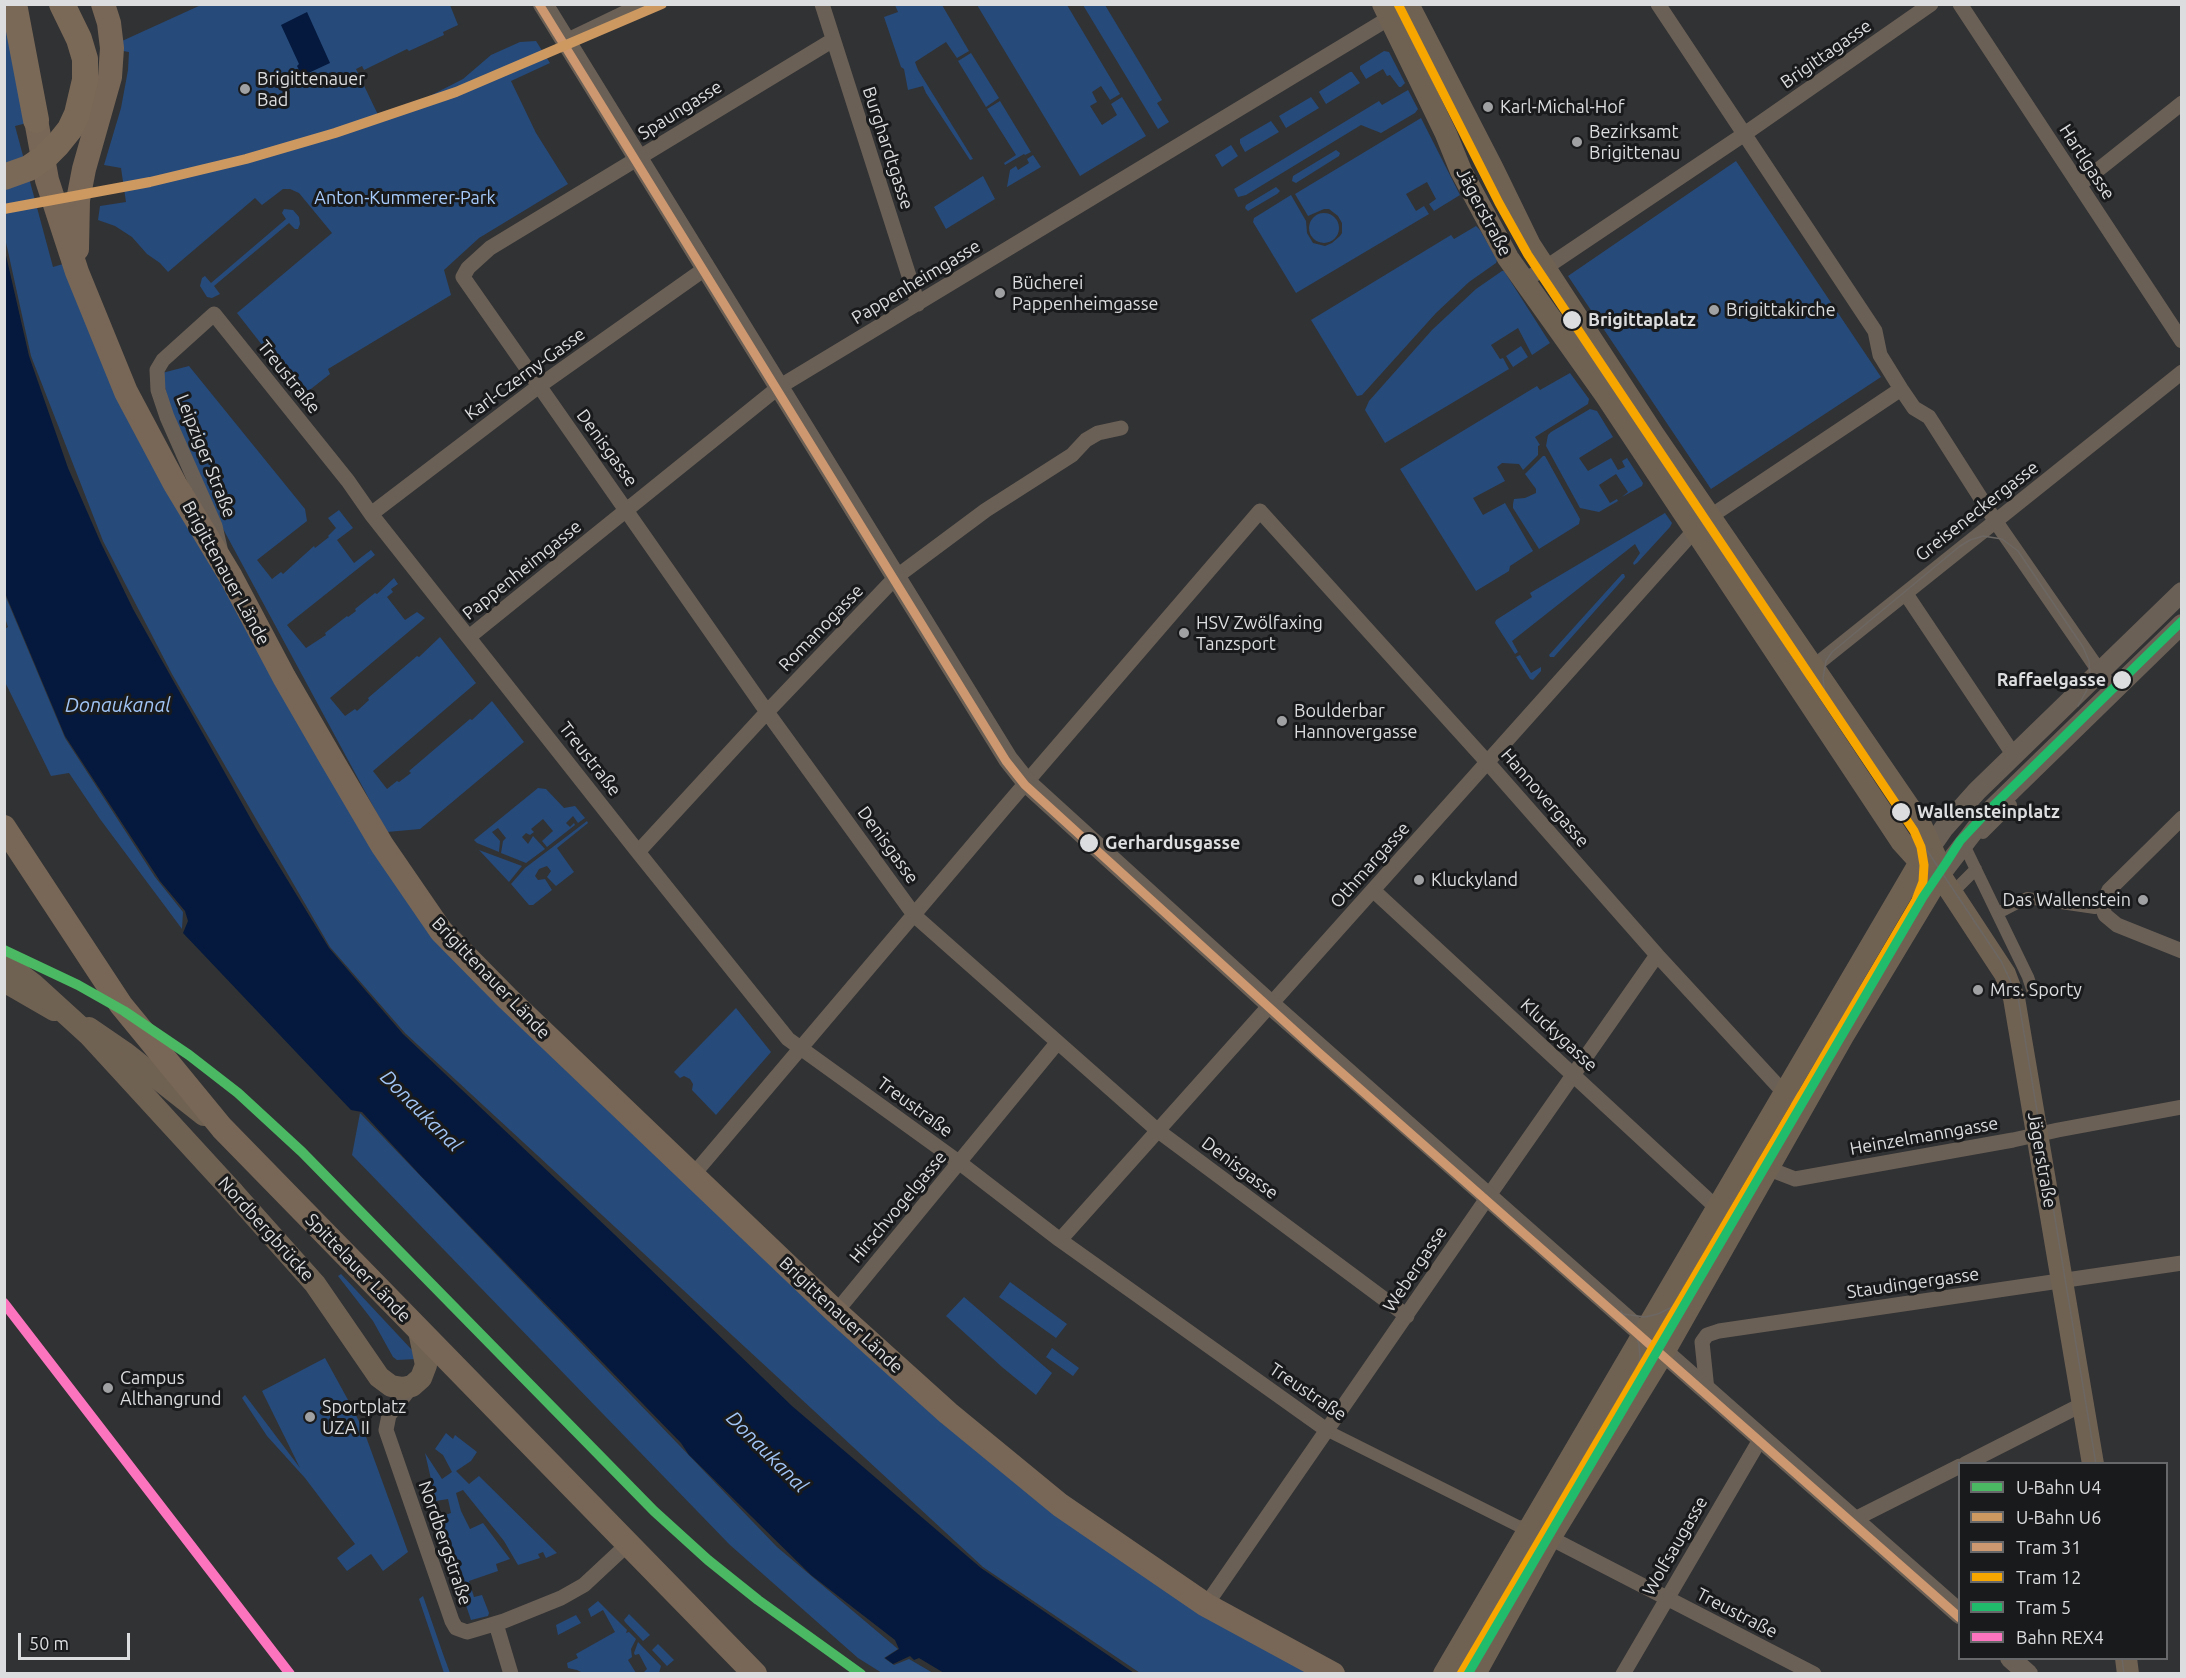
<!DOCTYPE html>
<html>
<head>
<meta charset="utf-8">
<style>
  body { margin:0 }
  #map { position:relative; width:2186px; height:1678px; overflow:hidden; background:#313234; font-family:Ubuntu,sans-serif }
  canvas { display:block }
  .frame { position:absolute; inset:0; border:6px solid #dbdddf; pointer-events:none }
  .legend { position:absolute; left:1958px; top:1462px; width:210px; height:198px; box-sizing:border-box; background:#191a1b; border:2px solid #676869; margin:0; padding:8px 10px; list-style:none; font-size:18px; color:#dbdddf }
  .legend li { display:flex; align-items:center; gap:12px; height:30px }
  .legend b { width:30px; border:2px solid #676869 }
  .scale { position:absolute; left:18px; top:1633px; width:112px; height:27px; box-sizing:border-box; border:3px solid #dbdddf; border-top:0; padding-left:8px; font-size:18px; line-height:21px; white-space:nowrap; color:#dbdddf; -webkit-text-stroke:4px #191a1b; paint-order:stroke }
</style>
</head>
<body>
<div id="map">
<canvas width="2186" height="1678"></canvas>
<div class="frame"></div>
<ul class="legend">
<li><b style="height:8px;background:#4bb963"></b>U-Bahn U4</li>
<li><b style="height:8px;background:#cd9961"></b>U-Bahn U6</li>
<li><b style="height:8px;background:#cd976f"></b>Tram 31</li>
<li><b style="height:8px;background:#f7a600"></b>Tram 12</li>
<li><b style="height:8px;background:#20bc6c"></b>Tram 5</li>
<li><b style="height:8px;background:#fc73be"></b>Bahn REX4</li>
</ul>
<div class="scale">50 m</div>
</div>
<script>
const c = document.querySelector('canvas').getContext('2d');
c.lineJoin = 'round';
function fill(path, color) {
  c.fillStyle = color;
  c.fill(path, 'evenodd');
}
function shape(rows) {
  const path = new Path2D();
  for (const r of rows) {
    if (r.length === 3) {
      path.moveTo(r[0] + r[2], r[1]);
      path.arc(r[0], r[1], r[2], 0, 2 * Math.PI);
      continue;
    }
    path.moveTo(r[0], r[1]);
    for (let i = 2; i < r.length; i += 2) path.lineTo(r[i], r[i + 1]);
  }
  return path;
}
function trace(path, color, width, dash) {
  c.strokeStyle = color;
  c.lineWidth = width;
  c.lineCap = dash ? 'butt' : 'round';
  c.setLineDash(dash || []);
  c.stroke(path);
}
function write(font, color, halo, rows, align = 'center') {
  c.font = font + ' Ubuntu,sans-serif';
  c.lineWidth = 6;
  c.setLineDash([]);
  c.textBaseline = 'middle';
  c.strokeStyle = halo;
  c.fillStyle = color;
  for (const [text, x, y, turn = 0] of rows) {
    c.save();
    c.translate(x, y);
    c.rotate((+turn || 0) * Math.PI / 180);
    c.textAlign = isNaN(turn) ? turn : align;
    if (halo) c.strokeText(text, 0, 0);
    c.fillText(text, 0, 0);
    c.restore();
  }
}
fill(shape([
  [4,5,27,123,15,126,53,267,63,264,376,853,910,1391,1312,1673,1140,1673,983,1567,405,1033,330,947,172,674,103,541,31,356,5,238],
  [201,5,450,5,458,25,443,32,444,35,409,51,407,49,364,70,362,66,356,69,381,121,463,79,491,55,520,42,536,41,550,63,511,81,536,133,568,184,479,238,444,270,451,295,328,369,330,374,302,396,237,313,332,233,299,193,290,189,283,189,262,205,255,198,168,272,160,263,147,254,132,237,115,226,98,220,100,206,126,202,121,168,104,165,121,108,128,70,129,52,123,51,122,41],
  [895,5,942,5,969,51,957,58,946,42,915,62,918,70,973,159,970,160,926,93,923,86,908,90,904,69,901,67,884,17,898,12],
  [977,5,1067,5,1120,94,1110,100,1101,86,1092,92,1097,102,1090,106,1102,125,1117,115,1111,104,1122,97,1146,136,1080,176],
  [1083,5,1105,5,1162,100,1157,103,1169,122,1158,129],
  [1384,51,1389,52,1405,83,1401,87,1399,87,1390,75,1387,76,1383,69,1366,79,1360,69,1360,66],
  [971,53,999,98,986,107,958,61],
  [1350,72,1352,72,1360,83,1326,104,1319,92,1320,91],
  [1408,90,1418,109,1415,113,1381,133,1361,125,1246,195,1238,197,1234,189,1379,101,1382,105],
  [1311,97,1319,108,1286,128,1279,116],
  [1000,101,1031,152,1025,155,1024,154,1005,165,1004,163,1016,155,987,109],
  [1421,118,1460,195,1434,211,1429,204,1436,199,1427,182,1406,194,1416,211,1424,206,1429,214,1296,293,1253,222,1254,218,1291,195,1306,221,1307,233,1313,243,1325,246,1332,243,1340,236,1342,233,1342,223,1338,216,1329,209,1324,209,1308,216,1295,194],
  [1271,121,1279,132,1245,152,1240,143,1240,139],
  [1231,145,1238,156,1222,167,1215,155],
  [1336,150,1340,153,1339,156,1296,183,1292,181,1293,176],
  [1033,155,1041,167,1007,187,1010,170,1016,166,1018,170,1029,163,1027,159],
  [1736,161,1881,377,1711,489,1568,276],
  [983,176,995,199,946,229,934,207],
  [1276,187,1280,191,1277,194,1248,211,1245,208,1246,205],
  [284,209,293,210,299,217,300,224,298,229,295,229,289,223,214,286,220,294,212,298,207,297,200,286,202,278,205,276,211,283,286,219,282,213],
  [1324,228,15],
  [1476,226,1480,230,1497,260,1496,263,1469,282,1436,313,1362,395,1357,396,1311,320,1451,235,1454,239],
  [1502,271,1504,271,1550,343,1532,355,1518,328,1491,345,1500,359,1503,358,1509,369,1385,443,1365,410,1369,401,1432,330,1476,289],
  [1521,346,1528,357,1513,367,1506,356],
  [189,366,305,509,307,521,257,560,272,579,281,572,283,574,314,546,315,548,329,537,328,536,336,528,328,518,339,510,353,528,337,540,354,563,371,550,375,555,287,625,306,648,326,635,325,633,347,616,348,617,356,611,355,609,375,593,377,594,394,578,398,584,391,589,393,592,387,597,405,620,417,612,425,618,330,698,345,716,355,709,357,711,369,700,368,698,417,656,419,657,440,637,476,683,373,771,387,789,397,781,399,782,411,773,409,771,470,719,472,720,492,701,524,742,420,829,387,832,215,514,171,415,162,373],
  [1570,373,1589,399,1588,404,1535,437,1540,445,1538,446,1538,455,1523,470,1519,464,1502,463,1497,467,1505,481,1473,498,1483,515,1505,503,1533,551,1510,566,1509,571,1476,591,1400,469,1537,386,1540,390],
  [1590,409,1597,411,1613,437,1579,458,1588,471,1611,458,1618,470,1625,467,1622,461,1627,458,1643,483,1642,486,1622,497,1628,492,1616,474,1599,485,1610,503,1617,499,1618,501,1599,512,1580,508,1546,446,1548,435,1551,432],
  [1543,456,1545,456,1580,519,1579,524,1539,549,1513,508,1513,504,1514,499,1525,498,1536,493,1536,489,1525,474],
  [1665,513,1672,523,1670,527,1637,563,1634,565,1633,563,1640,553,1635,544,1512,641,1518,652,1515,654,1495,623,1496,620,1532,597,1530,593],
  [1622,574,1624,574,1625,577,1554,657,1550,657,1549,655],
  [5,595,65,738,155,877,183,912,182,929,100,819,69,773,51,776,5,682,5,629,8,627,5,618],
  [1520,655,1531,673,1541,667,1541,671,1533,680,1530,679,1516,657],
  [538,788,546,789,564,808,575,806,585,818,578,823,573,816,566,823,570,827,574,823,575,825,547,847,542,841,553,831,543,819,531,829,534,832,530,835,526,833,522,837,528,844,533,836,545,849,526,863,501,853,503,841,506,838,498,828,492,832,500,841,499,852,477,843,474,840],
  [587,821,588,823,557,848,574,872,556,886,547,877,551,871,547,866,539,869,535,876,538,880,545,879,552,890,533,905,529,905,511,884,525,868],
  [479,850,522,866,509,882],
  [736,1008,771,1052,716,1115,692,1090,693,1084,690,1079,684,1076,680,1078,674,1072],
  [360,1113,777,1547,898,1649,884,1658,894,1665,909,1659,933,1673,882,1673,858,1658,730,1545,352,1155],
  [341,1274,412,1350,416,1359,397,1360,393,1357,373,1321,338,1276],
  [1010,1282,1067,1324,1056,1338,999,1297],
  [964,1297,1052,1373,1036,1395,1002,1367,946,1316],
  [1052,1348,1079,1368,1073,1376,1046,1357],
  [325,1358,353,1409,365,1434,408,1552,383,1571,371,1554,347,1571,337,1558,355,1544,305,1478,267,1436,242,1398,245,1395,300,1468,262,1391],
  [446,1433,453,1439,455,1435,477,1452,471,1461,456,1471,469,1484,479,1476,557,1553,546,1558,543,1552,538,1554,540,1558,518,1565,504,1541,463,1490,456,1493,461,1511,470,1529,483,1523,510,1559,496,1564,498,1571,469,1581,474,1597,482,1595,489,1613,488,1616,471,1620,436,1518,451,1513,448,1499,436,1501,425,1453,442,1479,452,1472,443,1455,435,1449],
  [423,1596,443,1654,450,1673,444,1673,419,1599],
  [598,1601,627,1630,626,1633,629,1632,636,1639,631,1649,632,1657,628,1660,636,1673,583,1673,577,1670,568,1668,567,1663,578,1658,576,1654,615,1632,603,1610,591,1617,588,1609],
  [629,1614,650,1635,643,1641,625,1622,624,1620],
  [576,1615,581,1623,558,1635,556,1625],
  [638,1642,661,1666,659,1673,645,1673,644,1672,647,1669,639,1654,635,1655,634,1653],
  [658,1644,674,1660,667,1666,652,1650]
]), '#264a7a');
fill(shape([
  [307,12,330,63,302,76,297,66,299,64,281,25],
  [5,251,29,356,68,468,100,541,133,609,257,830,329,948,403,1034,614,1234,792,1406,981,1568,1134,1673,944,1673,919,1658,914,1660,910,1656,893,1664,885,1658,899,1649,895,1640,811,1575,689,1455,681,1443,421,1176,362,1112,351,1110,183,933,188,921,185,911,160,881,65,736,5,593]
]), '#04193d');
trace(shape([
  [1983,833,2011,805],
  [1966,849,2028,977,2033,992],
  [1956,889,1976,869],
  [1998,913,2027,898,2095,908,2102,906],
  [1328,1431,1518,1526,1529,1527]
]), '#6b6056', 12);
trace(shape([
  [822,4,918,304],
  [1658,4,1875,331,1880,355,1901,389,1914,408,1929,417,1996,522,2113,691],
  [1960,4,2182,341],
  [833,40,490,248,468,268,463,277,767,712,915,916,1157,1130,1407,1316],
  [566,41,643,4],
  [2079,185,2182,103],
  [1525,280,1545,268,1743,135,1931,4],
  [371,514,539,386,706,268],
  [220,548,215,526,167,417,158,390,157,370,163,360,214,314,348,481,371,514,638,852,788,1039,960,1163,1060,1240,1328,1431],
  [1906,594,2013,754],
  [469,637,779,387,1396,14],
  [1807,672,2182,372],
  [2182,818,2109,890,2102,906,2105,915,2117,925,2182,951],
  [638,852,767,712,896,577,986,510,1072,455,1086,440,1098,433,1121,428],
  [1374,891,1717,1208],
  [1746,1160,1795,1179,2013,1140,2058,1130,2182,1107],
  [693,1175,1006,806,1260,511,1488,763,1657,955,1777,1085,1786,1094,1792,1097],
  [1060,1240,1702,522,1901,389],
  [836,1312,1057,1043],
  [412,1386,389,1415,386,1430,452,1621,456,1628,467,1632,474,1630,504,1621,561,1598,584,1585,628,1544],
  [1707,1390,1702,1342,1707,1335,1719,1331,2182,1263],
  [1965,1464,2083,1404],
  [1853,1520,1960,1466],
  [1529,1527,1814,1674],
  [1206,1605,1490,1194,1657,955],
  [496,1624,511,1674],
  [1623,1674,1761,1438]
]), '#6b6056', 15);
trace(shape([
  [543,4,1008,759,1027,783,1271,1005,1960,1614],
  [1923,858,1944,828,1977,791,2182,592],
  [1940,875,1987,814,2182,624],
  [2010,1658,2028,1674]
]), '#6b6056', 20);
trace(shape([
  [1383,4,1446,134,1461,171,1508,258,1606,396,1901,841,1920,862,1940,875,2005,974,2014,998,2093,1464],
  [1408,4,1493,169,1530,245,1654,435,1920,823,1937,860,1940,875],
  [4,981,54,1010],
  [89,1028,124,1052,204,1115],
  [233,1192,315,1284,379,1377,391,1386,403,1388,412,1386,421,1378,426,1365,419,1331],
  [2126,1658,2128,1674],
  [1444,1674,1920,862],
  [1475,1674,1550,1538,1664,1352,1843,1036,1940,875]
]), '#706253', 22);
trace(shape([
  [36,120,47,180,77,272,126,392,175,484,231,577,284,677,332,760,382,845,441,931,507,998,836,1312,948,1413,1060,1505,1206,1605,1333,1674],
  [77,249,78,200,84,169,110,77,112,48,109,23,103,4],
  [4,827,121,1005,222,1128,755,1674]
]), '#786756', 24);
trace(shape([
  [14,4,36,120],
  [62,4,79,39,85,59,85,80]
]), '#7b6957', 26);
trace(shape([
  [1831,708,1825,694,1823,678,1826,661,1832,652,1960,546,1970,540,1983,536,2002,539,2018,551,2083,647,2089,661,2090,676,2088,688,2078,706],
  [1914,831,2001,961,2018,997,2096,1464],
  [1602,1303,1610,1308,1623,1314,1645,1317,1658,1314,1672,1307,1689,1288],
  [1621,1311,1632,1326,1639,1344,1640,1359,1634,1380],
  [2122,1658,2124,1674]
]), '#6c6763', 1.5);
trace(shape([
  [4,962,33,984,89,1035,233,1192]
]), '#706253', 22);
trace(shape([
  [4,177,29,168,45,157,58,144,70,129,77,114,85,80]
]), '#7b6957', 26);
trace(shape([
  [4,1303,290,1674]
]), '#fc73be', 10);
trace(shape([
  [539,4,1006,761,1025,785,1317,1051,1960,1618]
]), '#cd976f', 9);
trace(shape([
  [1398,4,1499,203,1528,255,1914,831,1921,847,1924,865,1923,882,1916,900,1461,1674]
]), '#f7a600', 9);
trace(shape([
  [1468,1674,1923,897,1946,863,1960,841,1989,810,2182,621]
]), '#20bc6c', 9);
trace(shape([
  [4,950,78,985,124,1011,189,1055,238,1093,302,1152,654,1511,708,1560,758,1600,861,1674]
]), '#4bb963', 10);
trace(shape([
  [4,209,150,182,246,159,335,133,456,92,662,4]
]), '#cd9961', 10);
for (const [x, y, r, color] of [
  [245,89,6,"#a0a1a3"],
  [1488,107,6,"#a0a1a3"],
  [1577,142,6,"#a0a1a3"],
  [1000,293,6,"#a0a1a3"],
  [1714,310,6,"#a0a1a3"],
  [1572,320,10,"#dbdddf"],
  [1184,633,6,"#a0a1a3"],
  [2122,680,10,"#dbdddf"],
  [1282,721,6,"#a0a1a3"],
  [1901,812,10,"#dbdddf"],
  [1089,843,10,"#dbdddf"],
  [1419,880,6,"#a0a1a3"],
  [2143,900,6,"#a0a1a3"],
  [1978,990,6,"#a0a1a3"],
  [108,1388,6,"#a0a1a3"],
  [310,1417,6,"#a0a1a3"]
]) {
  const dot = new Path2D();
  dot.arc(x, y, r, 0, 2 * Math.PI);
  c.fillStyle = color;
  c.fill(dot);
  trace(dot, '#191a1b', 2);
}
write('18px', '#dbdddf', '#191a1b', [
  ["Brigittagasse",1826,54,-35],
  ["Spaungasse",680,110,-32],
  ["Burghardtgasse",888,148,72],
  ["Hartlgasse",2087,162,57],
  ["Jägerstraße",1484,212,62],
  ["Pappenheimgasse",916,282,-31],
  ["Karl-Czerny-Gasse",525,374,-36],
  ["Treustraße",289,377,51],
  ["Denisgasse",607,448,54],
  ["Leipziger Straße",206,456,68],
  ["Greiseneckergasse",1977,511,-38],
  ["Pappenheimgasse",522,570,-39],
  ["Brigittenauer Lände",226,573,61],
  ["Romanogasse",821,628,-46],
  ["Treustraße",590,759,52],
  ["Hannovergasse",1545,798,49],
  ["Denisgasse",888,845,54],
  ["Othmargasse",1370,865,-48],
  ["Brigittenauer Lände",491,978,46],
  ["Kluckygasse",1559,1035,43],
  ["Treustraße",915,1107,36],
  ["Heinzelmanngasse",1924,1136,-10],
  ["Jägerstraße",2042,1160,80],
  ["Denisgasse",1240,1168,37],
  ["Hirschvogelgasse",898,1207,-50],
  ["Nordbergbrücke",266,1229,48],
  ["Spittelauer Lände",358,1268,46],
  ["Webergasse",1415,1269,-56],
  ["Staudingergasse",1913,1283,-8],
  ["Brigittenauer Lände",841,1315,43],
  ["Treustraße",1308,1392,34],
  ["Nordbergstraße",445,1543,71],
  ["Wolfsaugasse",1675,1546,-60],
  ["Treustraße",1737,1613,27]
]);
write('18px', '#dbdddf', '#191a1b', [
  ["Brigittenauer",257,79],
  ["Bad",257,100],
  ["Karl-Michal-Hof",1500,107],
  ["Bezirksamt",1589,132],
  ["Brigittenau",1589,153],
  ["Bücherei",1012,283],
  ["Pappenheimgasse",1012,304],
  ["Brigittakirche",1726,310],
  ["HSV Zwölfaxing",1196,623],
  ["Tanzsport",1196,644],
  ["Boulderbar",1294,711],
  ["Hannovergasse",1294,732],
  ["Kluckyland",1431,880],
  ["Das Wallenstein",2131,900,"right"],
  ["Mrs. Sporty",1990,990],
  ["Campus",120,1378],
  ["Althangrund",120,1399],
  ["Sportplatz",322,1407],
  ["UZA II",322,1428]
], 'left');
write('18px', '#a7ccfd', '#191a1b', [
  ["Anton-Kummerer-Park",405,198]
]);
write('bold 18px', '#dbdddf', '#191a1b', [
  ["Brigittaplatz",1588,320],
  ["Raffaelgasse",2106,680,"right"],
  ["Wallensteinplatz",1917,812],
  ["Gerhardusgasse",1105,843]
], 'left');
write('italic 20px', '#a1c5f6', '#191a1b', [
  ["Donaukanal",118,705],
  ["Donaukanal",421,1111,45],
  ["Donaukanal",767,1452,45]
]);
</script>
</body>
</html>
